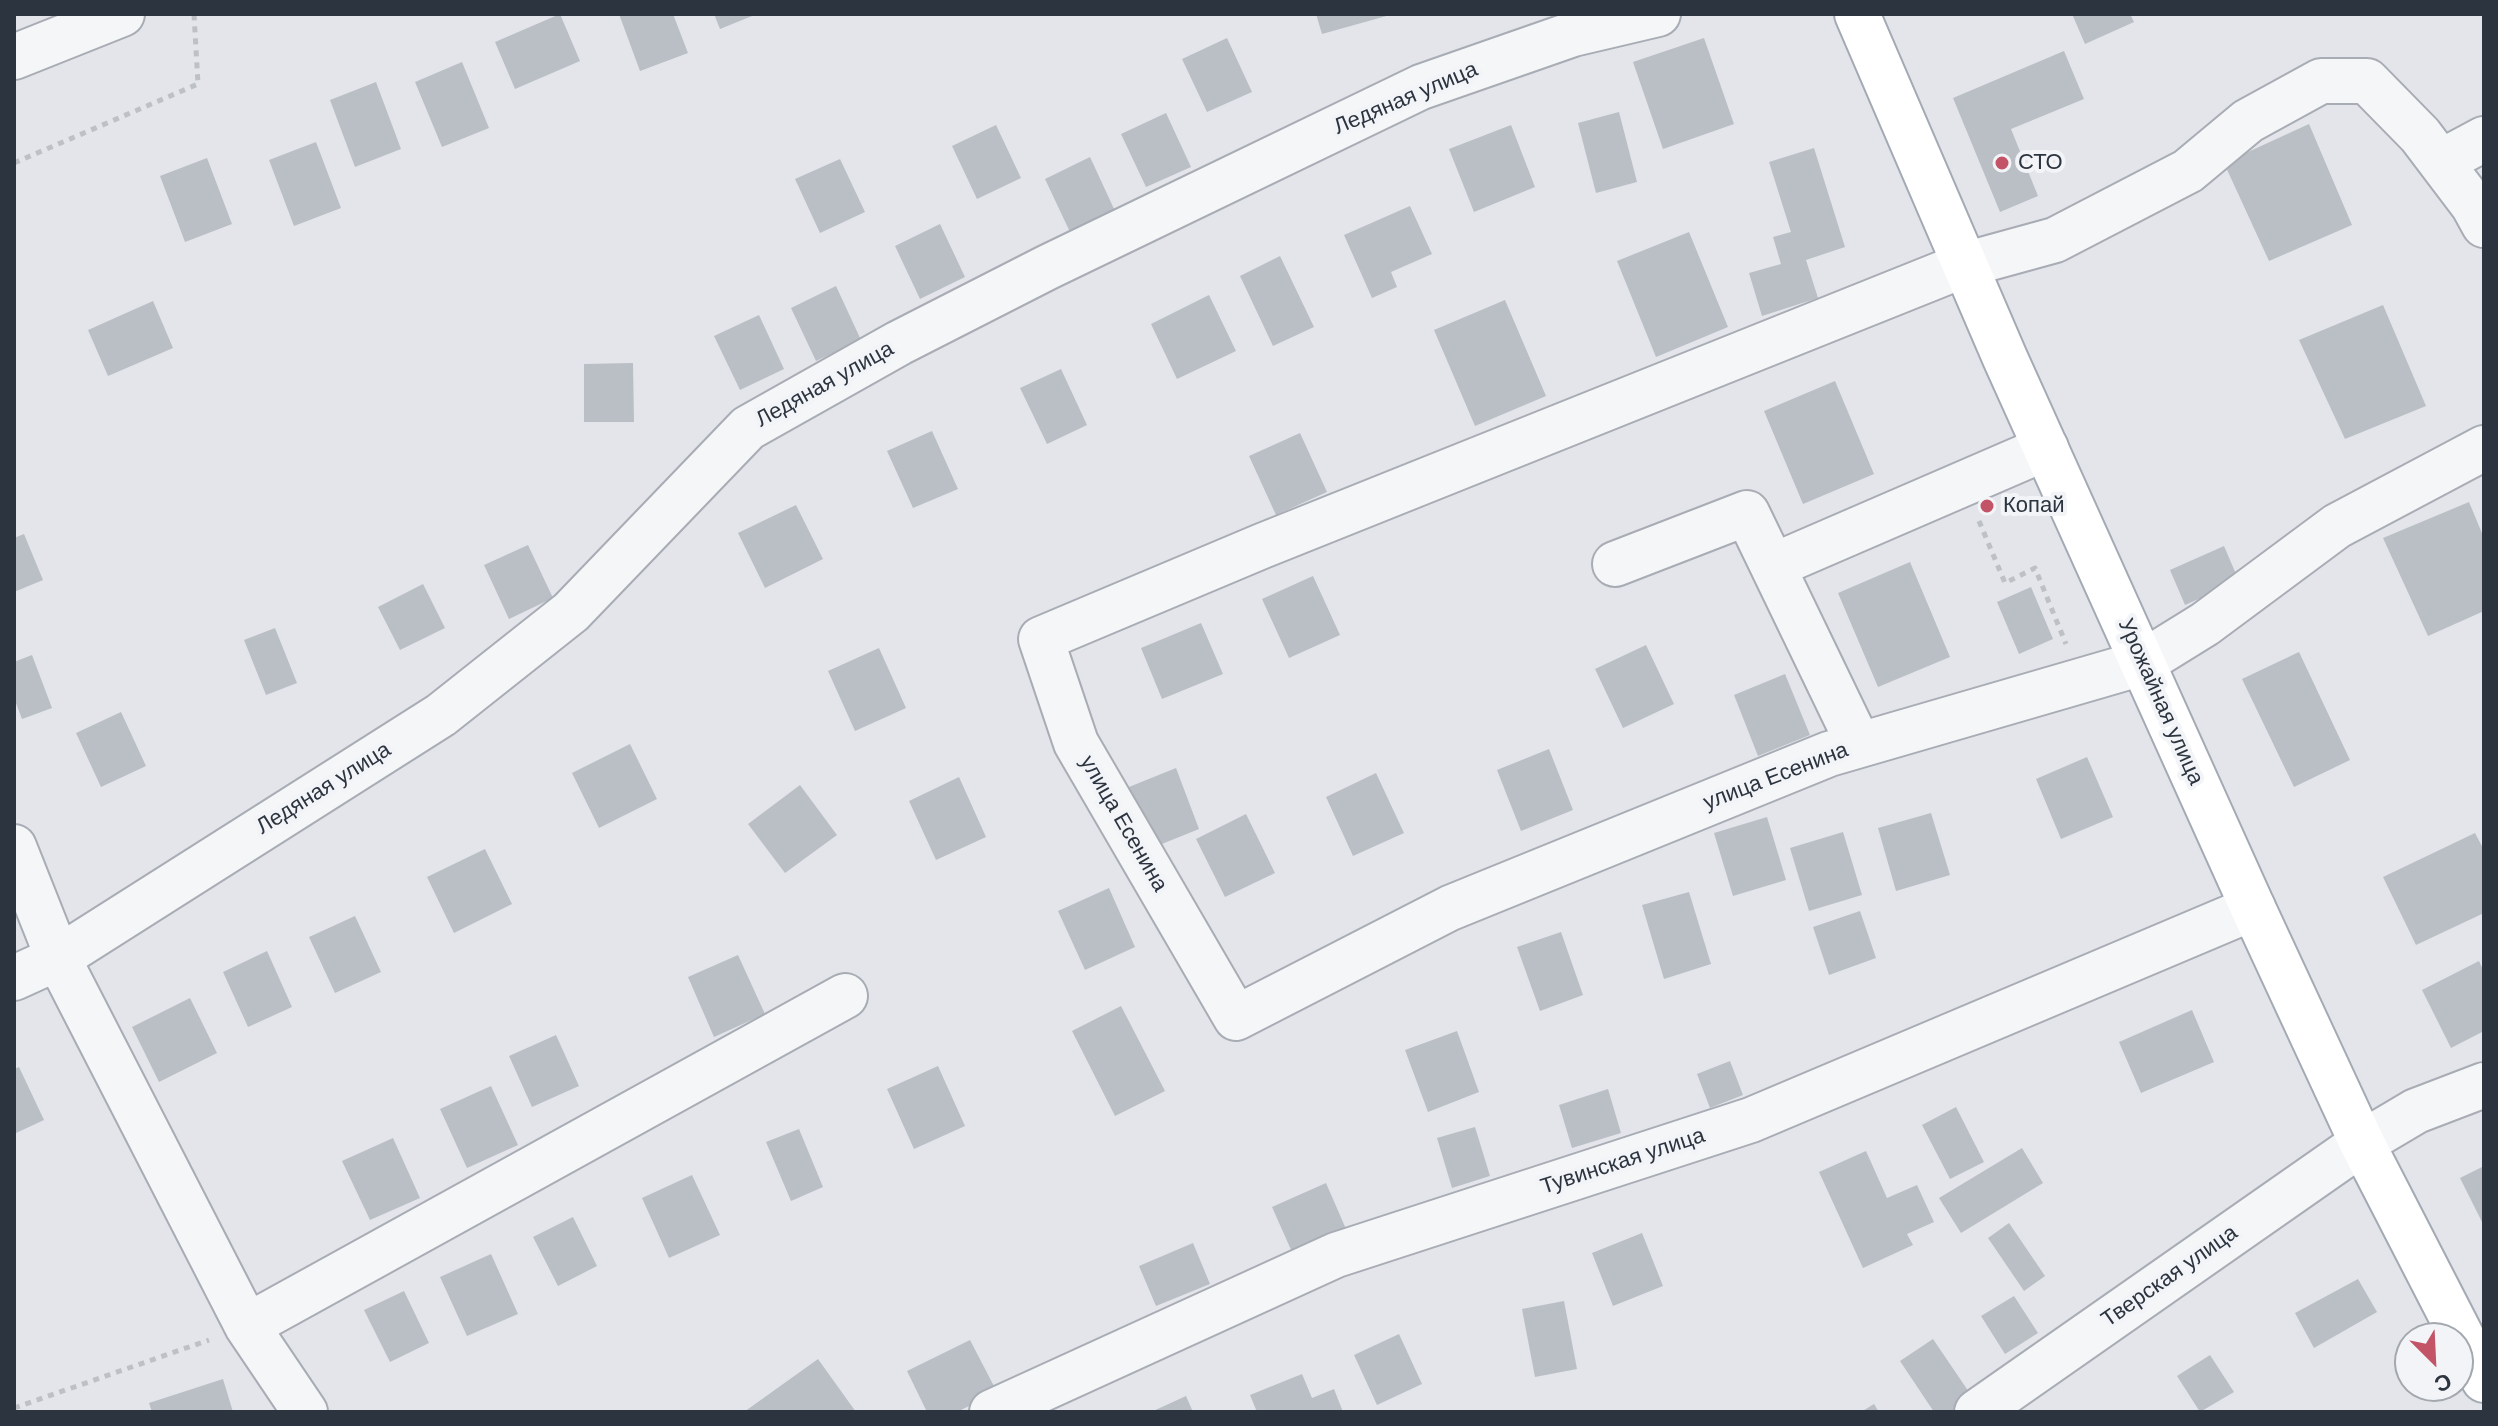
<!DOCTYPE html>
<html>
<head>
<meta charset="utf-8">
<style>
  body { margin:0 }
  #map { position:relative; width:2498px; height:1426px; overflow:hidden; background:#e3e5ea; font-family:"DM Sans",sans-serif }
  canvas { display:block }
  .frame { position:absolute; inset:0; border:16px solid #2c3440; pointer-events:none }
  .north { position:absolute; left:2394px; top:1322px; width:80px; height:80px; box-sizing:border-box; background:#f2f4f7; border:2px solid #a3a7ae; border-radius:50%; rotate:156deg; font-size:22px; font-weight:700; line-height:32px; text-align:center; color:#2c3440 }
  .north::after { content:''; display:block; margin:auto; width:28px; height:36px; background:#c35367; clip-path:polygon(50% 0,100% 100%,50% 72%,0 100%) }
</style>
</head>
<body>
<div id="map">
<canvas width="2498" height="1426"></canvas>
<div class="frame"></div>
<div class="north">С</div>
</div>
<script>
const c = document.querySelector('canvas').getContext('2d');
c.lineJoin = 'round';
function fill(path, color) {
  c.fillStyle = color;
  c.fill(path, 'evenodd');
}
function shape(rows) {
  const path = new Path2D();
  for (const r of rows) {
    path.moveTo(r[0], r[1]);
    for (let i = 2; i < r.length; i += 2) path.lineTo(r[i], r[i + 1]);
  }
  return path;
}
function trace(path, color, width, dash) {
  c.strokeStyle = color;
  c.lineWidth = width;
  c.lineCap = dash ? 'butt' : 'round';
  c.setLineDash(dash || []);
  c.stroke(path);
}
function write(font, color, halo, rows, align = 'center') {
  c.font = font + ' "DM Sans",sans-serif';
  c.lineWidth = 8;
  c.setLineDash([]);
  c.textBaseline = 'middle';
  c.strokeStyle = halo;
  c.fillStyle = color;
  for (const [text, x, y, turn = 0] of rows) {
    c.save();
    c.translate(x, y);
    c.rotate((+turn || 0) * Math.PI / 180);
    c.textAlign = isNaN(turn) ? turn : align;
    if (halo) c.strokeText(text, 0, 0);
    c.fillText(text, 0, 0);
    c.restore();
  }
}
fill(shape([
  [560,14,580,61,515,89,495,42],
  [619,14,673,14,688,53,640,71],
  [714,14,757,14,720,29],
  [1316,14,1390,14,1390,15,1322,34],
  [2072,14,2130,14,2134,22,2085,44],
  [1227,38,1252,92,1207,112,1182,59],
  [1704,38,1734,124,1663,149,1633,62],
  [2064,51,2084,99,2011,129,2038,196,2000,212,1953,98],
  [462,62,489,128,442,147,415,82],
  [376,82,401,149,355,167,330,100],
  [1619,112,1637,182,1596,193,1578,123],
  [1166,113,1191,167,1146,187,1121,134],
  [2309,124,2352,225,2269,261,2224,163],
  [996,125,1021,178,977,199,952,146],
  [1511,125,1535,187,1474,212,1449,149],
  [316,142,341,208,294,226,269,160],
  [1814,148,1845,247,1806,260,1818,298,1762,316,1749,273,1781,264,1773,237,1791,232,1769,162],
  [1090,157,1115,211,1070,232,1045,179],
  [207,158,232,224,185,242,160,176],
  [840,159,865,212,820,233,795,179],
  [1410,206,1432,254,1391,272,1397,287,1372,298,1344,235],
  [940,224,965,277,920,299,895,246],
  [1689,232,1728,327,1656,357,1617,261],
  [1280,256,1314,327,1273,346,1240,276],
  [836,286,861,340,816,361,791,308],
  [1209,295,1236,351,1177,379,1151,324],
  [1505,300,1546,396,1475,426,1434,330],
  [153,301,173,348,108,376,88,330],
  [2383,305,2426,406,2345,439,2299,340],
  [759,315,784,369,740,390,714,336],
  [633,363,634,422,584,422,584,364],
  [1061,369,1087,425,1047,444,1020,388],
  [1835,381,1874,474,1803,504,1764,411],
  [932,431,958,489,913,508,887,451],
  [1300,433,1327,492,1276,515,1249,456],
  [2469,502,2484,538,2484,611,2428,636,2383,538],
  [796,505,823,559,765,588,738,533],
  [24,534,43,580,14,592,14,538],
  [528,545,553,598,509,619,484,565],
  [2224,546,2239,581,2185,605,2170,570],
  [1910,562,1950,657,1878,687,1838,593],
  [1313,576,1340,635,1289,658,1262,599],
  [423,584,445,628,400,650,378,607],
  [2031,587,2053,639,2019,654,1997,602],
  [1201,623,1223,674,1162,699,1141,648],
  [275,628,297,683,266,695,244,640],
  [1646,645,1674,704,1623,728,1595,669],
  [879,648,906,708,855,731,828,671],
  [2299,652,2350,760,2294,787,2242,679],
  [32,655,52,708,22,719,14,698,14,662],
  [1785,674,1810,735,1758,756,1734,695],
  [121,712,146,766,101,787,76,733],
  [630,744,657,799,599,828,572,773],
  [1549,749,1573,810,1521,831,1497,770],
  [2087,757,2113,817,2061,839,2036,779],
  [1176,768,1199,829,1147,850,1124,789],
  [1376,773,1404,833,1353,856,1326,797],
  [959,777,986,837,936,860,909,801],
  [800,785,837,835,785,873,748,824],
  [1931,813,1950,875,1896,891,1878,828],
  [1246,814,1275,873,1225,897,1196,839],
  [1767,817,1786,880,1733,896,1714,833],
  [1843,832,1862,895,1809,911,1790,848],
  [2475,833,2484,850,2484,913,2416,945,2383,877],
  [485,849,512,904,454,933,427,877],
  [1109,888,1135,947,1085,970,1058,911],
  [1689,892,1711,964,1664,979,1642,905],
  [1860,911,1876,958,1829,975,1813,927],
  [355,916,381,972,335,993,309,937],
  [1561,932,1583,995,1540,1011,1517,947],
  [267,951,292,1007,248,1027,223,972],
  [738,955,765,1014,714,1037,688,977],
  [2479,961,2484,972,2484,1031,2451,1048,2422,990],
  [190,998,217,1053,159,1082,132,1027],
  [1121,1006,1165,1091,1115,1116,1072,1031],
  [2192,1010,2214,1062,2141,1093,2119,1042],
  [1457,1031,1479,1092,1428,1112,1405,1050],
  [556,1035,579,1086,532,1107,509,1056],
  [1730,1061,1743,1095,1710,1108,1697,1074],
  [938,1066,965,1126,914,1149,887,1089],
  [19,1067,44,1120,14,1134,14,1069],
  [491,1086,518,1145,467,1168,440,1109],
  [1608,1089,1621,1133,1572,1148,1559,1105],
  [1956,1107,1984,1162,1950,1179,1922,1125],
  [1475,1127,1490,1176,1452,1188,1437,1138],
  [799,1129,823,1187,791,1201,766,1142],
  [393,1138,420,1198,370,1220,342,1161],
  [2022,1148,2043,1183,1961,1233,1939,1198],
  [1866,1151,1887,1198,1917,1185,1934,1222,1907,1234,1913,1245,1863,1268,1819,1172],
  [2484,1166,2484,1226,2460,1178],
  [692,1175,720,1235,669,1258,642,1198],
  [1326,1183,1346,1229,1292,1252,1272,1207],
  [573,1217,597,1266,558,1286,533,1237],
  [2009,1223,2045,1276,2024,1291,1988,1238],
  [1642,1233,1663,1286,1613,1306,1592,1253],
  [1193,1243,1210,1284,1156,1306,1139,1266],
  [491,1254,518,1314,467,1336,440,1277],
  [2358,1279,2377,1312,2314,1348,2295,1313],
  [404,1291,429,1343,390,1362,364,1310],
  [2014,1296,2038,1333,2005,1354,1981,1316],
  [1564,1301,1577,1369,1535,1377,1522,1309],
  [1399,1334,1422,1384,1377,1405,1354,1355],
  [1933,1339,1973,1398,1952,1412,1934,1412,1900,1361],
  [970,1340,997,1392,957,1412,927,1412,907,1371],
  [2210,1355,2234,1392,2200,1412,2177,1376],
  [818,1359,856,1412,744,1412],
  [1302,1374,1312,1398,1334,1389,1343,1412,1257,1412,1250,1395],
  [223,1379,233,1412,152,1412,149,1403],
  [1186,1396,1193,1412,1151,1412],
  [1874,1404,1879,1412,1861,1412]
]), '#babfc6');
const minor = shape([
  [14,57,122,14],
  [2441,162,2484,139],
  [2484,225,2473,205,2420,135,2367,81,2321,81,2248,121,2188,171,2055,240,1964,265,1262,546,1041,639,1076,743,1236,1018,1450,908,1829,754,2142,663,2205,624,2337,526,2484,448],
  [1615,564,1747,513,1859,745],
  [1773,566,2046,448],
  [14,847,58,958,247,1326,305,1412],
  [14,978,58,958,441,715,571,612,748,428,899,343,1048,267,1421,87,1573,34,1658,14],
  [247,1326,845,996],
  [992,1412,1336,1255,1751,1120,2253,908],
  [1977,1412,2362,1143,2416,1111,2484,1085]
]);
const major = shape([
  [1857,14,2005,358,2253,908,2362,1143,2484,1380]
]);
trace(minor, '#a8acb4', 48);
trace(major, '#a3aab4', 48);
trace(shape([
  [14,163,198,84,194,14],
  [1979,521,2005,583,2035,568,2066,644],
  [14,1408,209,1340]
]), '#bdc0c4', 5, [6, 6]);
trace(minor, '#f5f6f8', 44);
trace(major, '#fff', 44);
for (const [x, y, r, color] of [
  [2002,163,8,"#c35367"],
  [1987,506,8,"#c35367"]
]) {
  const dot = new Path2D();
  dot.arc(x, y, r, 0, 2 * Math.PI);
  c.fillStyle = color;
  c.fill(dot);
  trace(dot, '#f2f4f7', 3);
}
write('22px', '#2c3440', '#f2f4f7', [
  ["Ледяная улица",1406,99,-23],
  ["Ледяная улица",825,385,-29],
  ["Урожайная улица",2160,702,66],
  ["улица Есенина",1776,777,-21],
  ["Ледяная улица",324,789,-32],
  ["улица Есенина",1123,824,60],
  ["Тувинская улица",1623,1162,-18],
  ["Тверская улица",2170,1277,-35]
]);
write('22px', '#2c3440', '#f2f4f7', [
  ["СТО",2018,163],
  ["Копай",2003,506]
], 'left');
</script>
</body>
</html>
